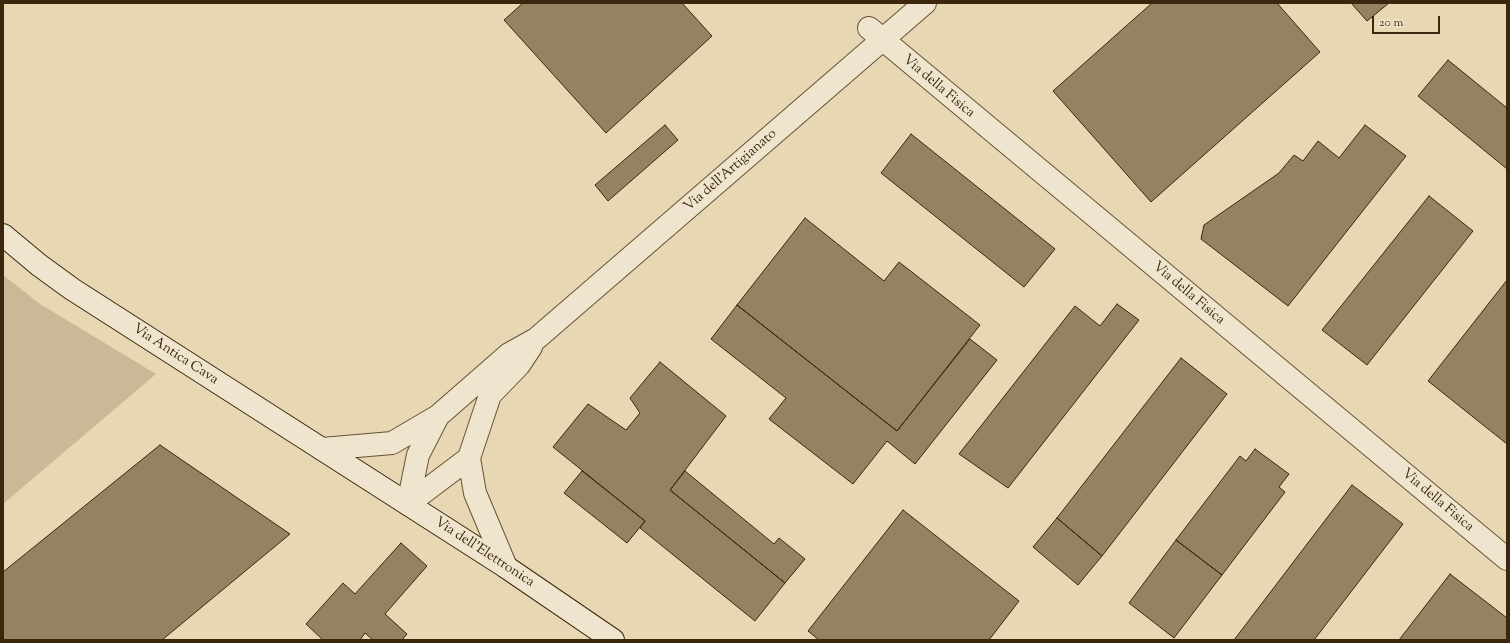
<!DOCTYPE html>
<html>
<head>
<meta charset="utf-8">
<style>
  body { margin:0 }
  #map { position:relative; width:1510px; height:643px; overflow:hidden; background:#e7d7b3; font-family:"Sorts Mill Goudy",serif }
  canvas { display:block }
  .frame { position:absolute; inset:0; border:4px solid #3c260d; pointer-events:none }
  .scale { position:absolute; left:1372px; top:16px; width:68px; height:18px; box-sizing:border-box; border:2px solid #3c260d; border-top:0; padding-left:5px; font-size:12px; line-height:14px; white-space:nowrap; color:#3c260d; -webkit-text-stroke:3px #efe5ce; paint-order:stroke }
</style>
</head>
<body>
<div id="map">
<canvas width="1510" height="643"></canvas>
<div class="frame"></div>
<div class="scale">20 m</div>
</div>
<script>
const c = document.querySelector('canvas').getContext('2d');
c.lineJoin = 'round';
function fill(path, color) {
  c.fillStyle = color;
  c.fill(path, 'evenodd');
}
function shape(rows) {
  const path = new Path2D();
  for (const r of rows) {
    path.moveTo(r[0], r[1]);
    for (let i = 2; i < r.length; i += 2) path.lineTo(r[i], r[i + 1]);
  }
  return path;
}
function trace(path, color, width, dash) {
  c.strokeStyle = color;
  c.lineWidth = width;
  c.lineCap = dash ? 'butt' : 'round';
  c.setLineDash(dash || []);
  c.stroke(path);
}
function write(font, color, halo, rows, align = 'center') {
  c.font = font + ' "Sorts Mill Goudy",serif';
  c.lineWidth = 3;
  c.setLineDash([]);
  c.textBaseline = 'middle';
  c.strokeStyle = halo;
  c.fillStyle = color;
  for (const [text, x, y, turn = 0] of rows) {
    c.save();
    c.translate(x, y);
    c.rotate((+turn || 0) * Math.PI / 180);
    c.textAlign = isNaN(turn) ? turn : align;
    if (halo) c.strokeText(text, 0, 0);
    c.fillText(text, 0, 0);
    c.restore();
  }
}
fill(shape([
  [3,275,40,304,156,374,3,504]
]), '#cab997');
const building = shape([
  [523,3,682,3,712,36,606,133,504,20,523,3],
  [1152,3,1277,3,1320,52,1151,202,1053,91,1152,3],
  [1351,3,1389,3,1367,21,1351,3],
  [1448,60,1507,108,1507,169,1418,96,1448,60],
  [665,125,678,140,608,201,595,185,665,125],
  [1365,125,1406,156,1288,306,1201,239,1204,225,1279,173,1294,155,1303,161,1318,141,1339,158,1365,125],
  [911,134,1055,249,1024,287,881,173,911,134],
  [1429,196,1473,231,1367,365,1322,330,1429,196],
  [805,218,884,281,899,262,980,325,897,431,737,305,805,218],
  [1507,280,1507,444,1428,381,1507,280],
  [1117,304,1139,320,1008,488,959,454,1075,306,1100,326,1117,304],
  [737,305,897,431,970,339,997,360,915,464,887,441,853,484,769,419,786,398,711,339,737,305],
  [1181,358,1227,394,1102,556,1057,518,1181,358],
  [660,362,726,416,670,490,785,583,755,621,640,528,645,521,553,447,588,404,626,430,640,413,630,398,660,362],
  [160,445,290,534,162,640,3,640,3,572,160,445],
  [1255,449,1289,474,1279,487,1285,492,1222,575,1176,540,1240,456,1246,461,1255,449],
  [582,471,645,521,627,543,564,493,582,471],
  [685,471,774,544,779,538,805,559,785,583,670,490,685,471],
  [1352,485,1403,524,1314,640,1234,640,1352,485],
  [903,510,1019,601,989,640,819,640,808,631,903,510],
  [1057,518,1102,556,1078,585,1033,547,1057,518],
  [1176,540,1222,575,1174,638,1129,603,1176,540],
  [401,543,427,566,385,614,407,634,402,640,373,640,365,633,360,640,323,640,306,624,343,583,355,594,401,543],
  [1450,574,1507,618,1507,640,1399,640,1450,574]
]);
fill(building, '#958263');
trace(building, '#3c260d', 1);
const street = shape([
  [869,28,1507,559],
  [322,449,392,443,438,416,509,354,536,339,925,3],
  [408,504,418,455,438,416],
  [408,504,469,458],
  [506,567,475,493,469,458,490,395,519,365,531,347]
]);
const secondary = shape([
  [3,235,39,265,72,289,506,567,613,640]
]);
trace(street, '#675236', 24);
trace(secondary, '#3c260d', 24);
trace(street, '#efe5ce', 22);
trace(secondary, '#efe5ce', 22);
write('14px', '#3c260d', '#efe5ce', [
  ["Via della Fisica",938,87,40],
  ["Via dell'Artigianato",731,171,-41],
  ["Via della Fisica",1188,294,40],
  ["Via Antica Cava",175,355,33],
  ["Via della Fisica",1437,501,40],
  ["Via dell'Elettronica",484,553,33]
]);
</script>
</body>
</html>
